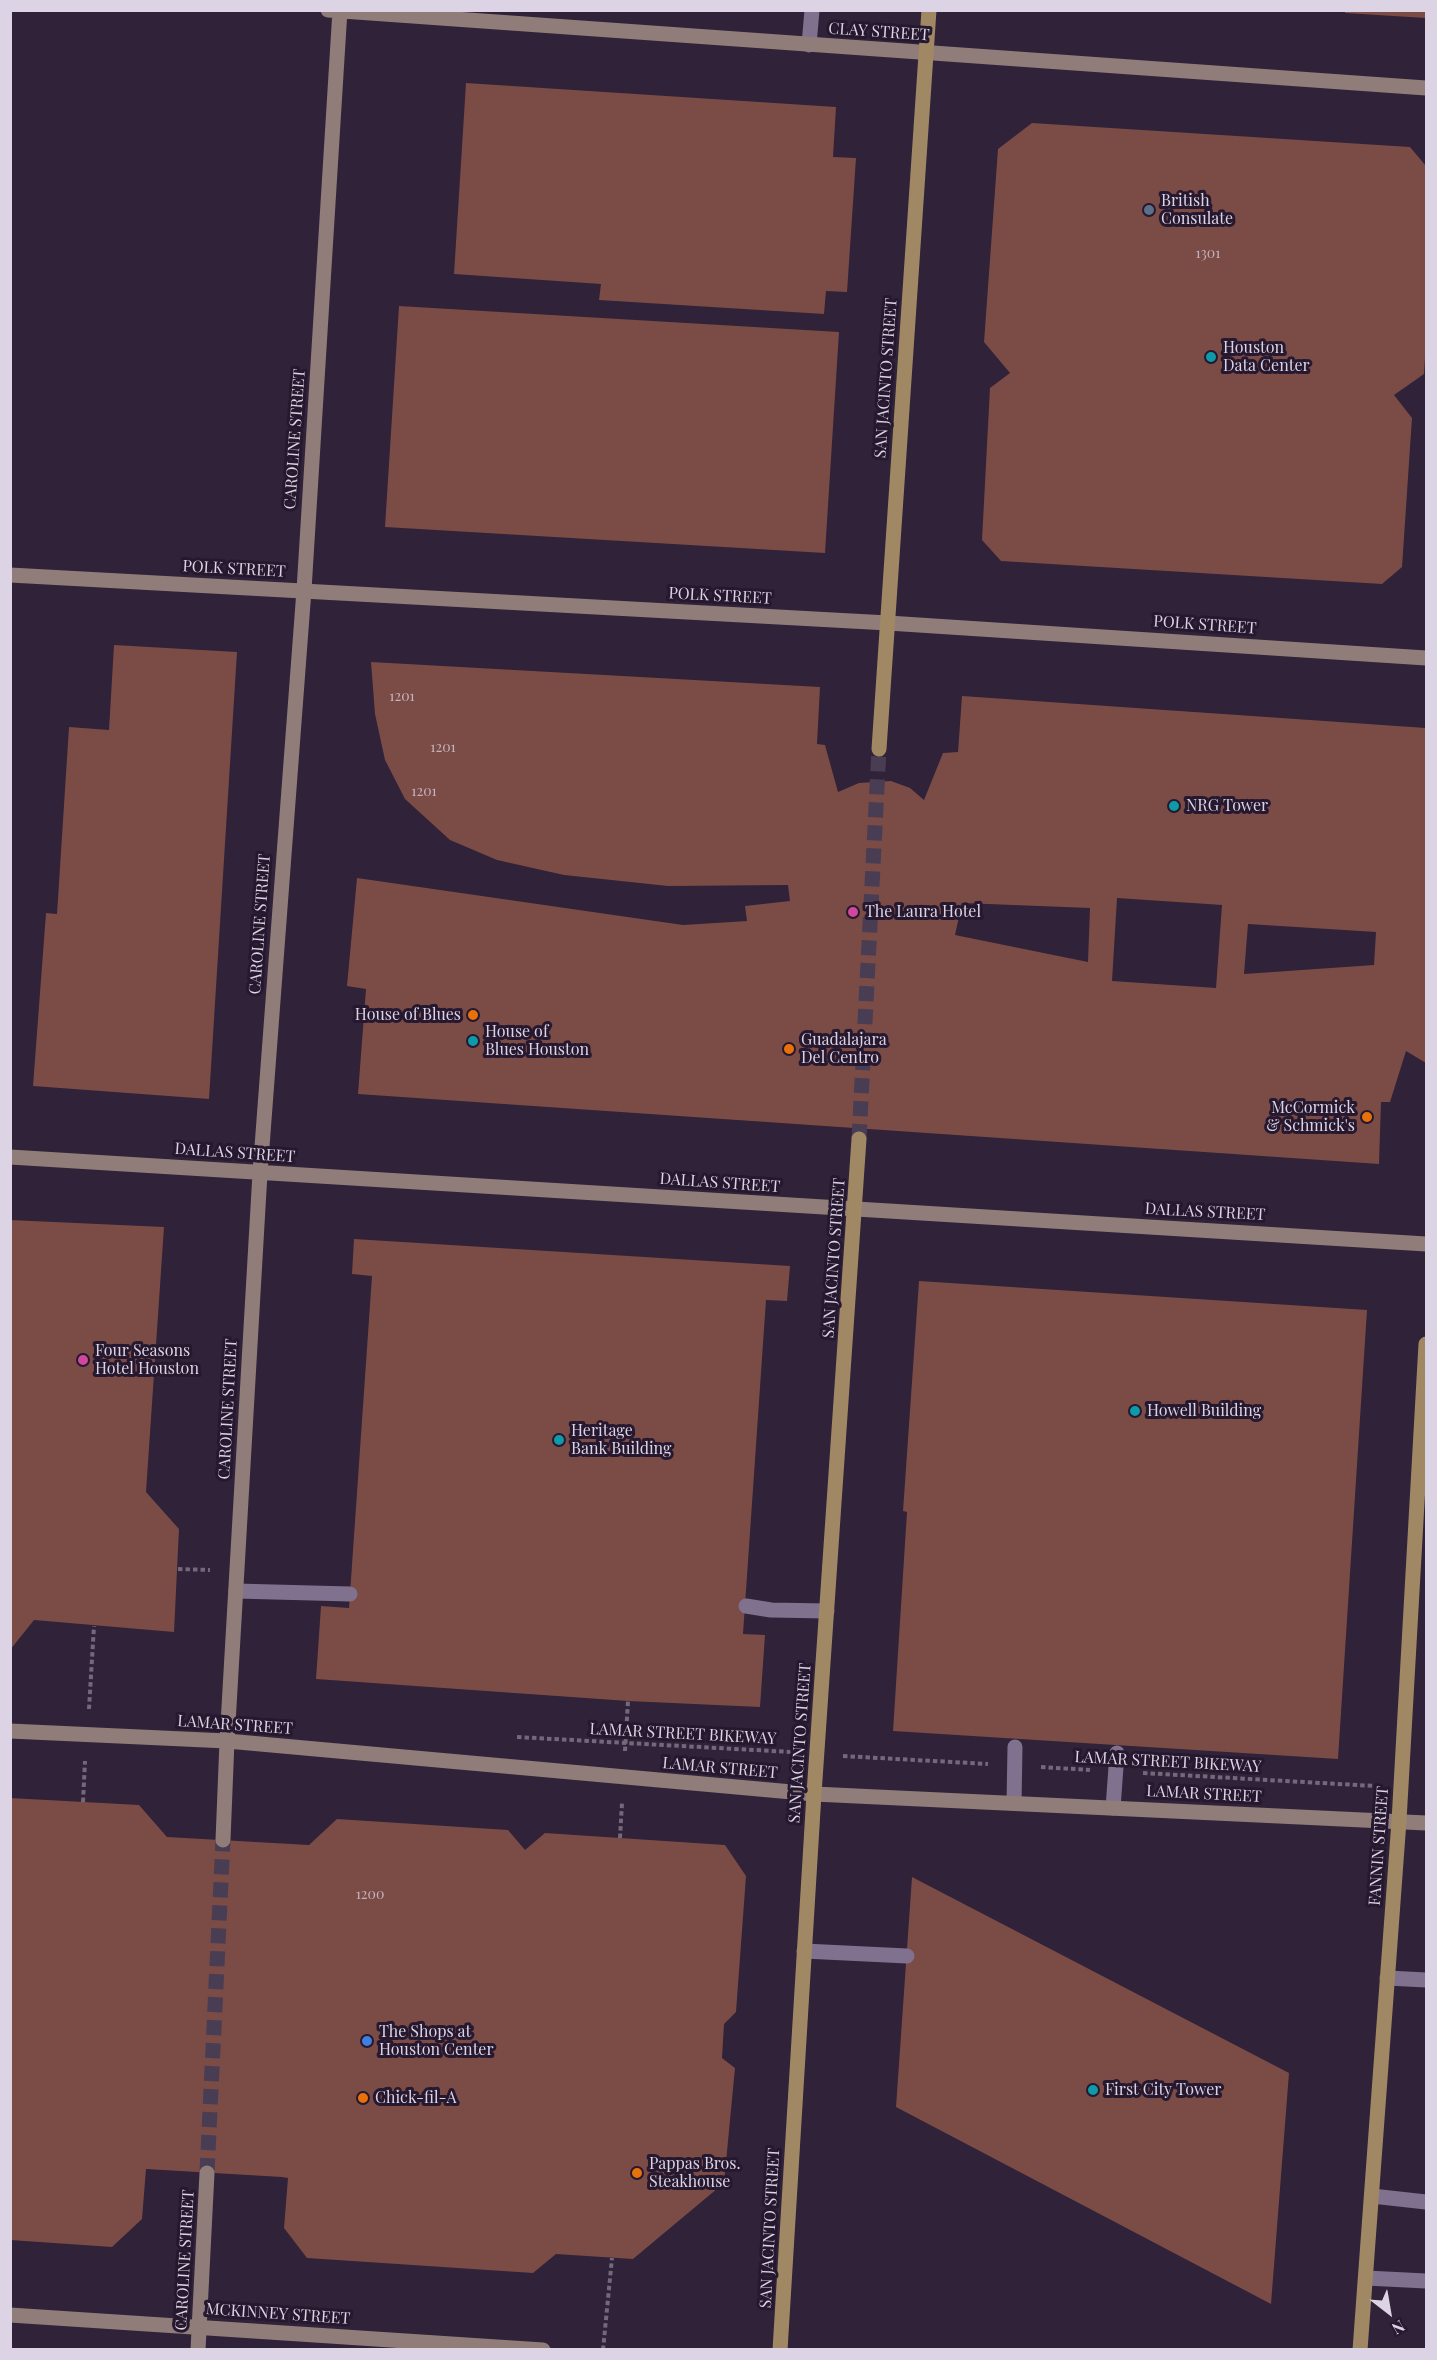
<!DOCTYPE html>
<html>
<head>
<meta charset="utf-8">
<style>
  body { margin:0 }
  #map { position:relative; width:1437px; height:2360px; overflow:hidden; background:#2f2239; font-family:"Playfair Display",serif }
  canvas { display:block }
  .frame { position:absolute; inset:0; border:12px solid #dcd4e4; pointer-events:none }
  .north { position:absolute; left:1359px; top:2282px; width:60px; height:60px; -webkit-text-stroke:4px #25182f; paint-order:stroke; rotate:149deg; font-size:16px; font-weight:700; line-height:24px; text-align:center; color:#dcd4e4 }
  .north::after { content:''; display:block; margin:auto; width:21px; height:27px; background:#dcd4e4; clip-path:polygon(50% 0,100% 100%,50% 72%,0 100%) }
</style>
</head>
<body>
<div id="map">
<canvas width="1437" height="2360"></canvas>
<div class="frame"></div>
<div class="north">N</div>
</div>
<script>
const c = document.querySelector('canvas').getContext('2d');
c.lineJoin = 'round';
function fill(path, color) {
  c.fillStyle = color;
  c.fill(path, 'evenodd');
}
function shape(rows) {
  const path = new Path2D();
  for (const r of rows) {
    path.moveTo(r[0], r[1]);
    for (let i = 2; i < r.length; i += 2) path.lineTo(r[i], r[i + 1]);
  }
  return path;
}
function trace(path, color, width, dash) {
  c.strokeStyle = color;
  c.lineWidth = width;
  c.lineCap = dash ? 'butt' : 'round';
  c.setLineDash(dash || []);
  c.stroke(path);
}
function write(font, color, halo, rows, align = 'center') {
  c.font = font + ' "Playfair Display",serif';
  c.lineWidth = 6;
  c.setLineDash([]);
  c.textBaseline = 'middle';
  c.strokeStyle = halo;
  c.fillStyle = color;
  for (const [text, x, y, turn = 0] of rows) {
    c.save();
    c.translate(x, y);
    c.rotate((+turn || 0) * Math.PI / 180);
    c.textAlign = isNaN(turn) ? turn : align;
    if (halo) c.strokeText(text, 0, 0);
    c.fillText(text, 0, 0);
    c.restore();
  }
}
fill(shape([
  [1345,10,1426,10,1426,18,1345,13],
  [466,83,836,107,833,157,856,158,847,292,826,291,824,314,599,300,601,284,454,274],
  [1032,123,1410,147,1426,166,1426,341,1424,374,1394,395,1412,418,1402,567,1382,584,1001,561,982,540,990,388,1010,373,984,342,998,149],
  [399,306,839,332,825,553,385,527],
  [114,645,237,652,209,1099,33,1086,46,913,57,914,69,727,109,730],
  [371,662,820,687,817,744,825,745,838,792,859,783,891,781,910,788,924,800,943,753,958,752,962,696,1426,728,1426,1063,1406,1051,1390,1102,1381,1102,1379,1164,358,1094,366,989,347,986,357,878,683,925,747,921,745,906,790,901,788,885,668,886,564,875,497,860,450,840,405,799,385,760,375,714],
  [1117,898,1222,905,1216,988,1112,981],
  [962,903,1090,908,1088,962,955,935],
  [1248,924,1376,932,1374,965,1244,974],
  [10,1220,164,1227,146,1492,179,1529,174,1632,34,1620,10,1650],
  [354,1239,790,1266,787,1301,766,1300,743,1634,765,1635,760,1707,628,1701,316,1679,321,1606,349,1608,372,1276,352,1274],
  [919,1281,1367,1310,1338,1759,893,1731,907,1512,903,1511],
  [10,1798,139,1805,167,1837,309,1845,337,1819,508,1830,525,1850,545,1833,725,1845,746,1876,736,2012,724,2024,722,2058,735,2068,724,2183,633,2259,556,2254,533,2273,307,2258,284,2228,288,2178,282,2177,146,2169,142,2219,112,2247,10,2240],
  [912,1877,1289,2073,1271,2304,896,2107]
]), '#7b4b46');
trace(shape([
  [207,2173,223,1840]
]), '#493d53', 15, [15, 8]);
trace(shape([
  [859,1139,879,749]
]), '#493d53', 15, [15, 8]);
trace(shape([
  [178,1569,210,1570],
  [89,1709,94,1626],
  [517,1737,791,1752],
  [625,1751,628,1701],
  [843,1756,988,1764],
  [1041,1767,1090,1770],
  [1143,1773,1375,1786],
  [83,1802,85,1761],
  [620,1838,622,1803],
  [603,2350,612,2258]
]), '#73687c', 4, [4.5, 3]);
trace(shape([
  [809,45,812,10],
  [236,1591,350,1594],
  [746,1606,771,1610,827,1611],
  [1014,1803,1015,1747],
  [1113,1808,1117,1753],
  [804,1951,907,1956],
  [1387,1978,1426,1980],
  [1372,2196,1426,2202],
  [1366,2278,1426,2281]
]), '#80718e', 15);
trace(shape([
  [328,10,1426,88],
  [10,575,888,623,1426,658],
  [10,1157,1426,1244],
  [10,1731,227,1741,814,1794,1426,1823],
  [223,1840,227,1741,260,1173,304,590,340,10],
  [10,2315,543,2350],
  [198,2350,207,2173]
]), '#907c79', 15);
trace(shape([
  [879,749,929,10],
  [780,2350,814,1794,859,1139],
  [1360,2350,1399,1821,1426,1344]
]), '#a08865', 15);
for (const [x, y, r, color] of [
  [1149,210,6,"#5c6f8a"],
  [1211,357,6,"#0f9aa8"],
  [1174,806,6,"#0f9aa8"],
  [853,912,6,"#d1479c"],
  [473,1015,6,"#e8710a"],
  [473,1041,6,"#0f9aa8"],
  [789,1049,6,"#e8710a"],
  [1367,1117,6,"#e8710a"],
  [83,1360,6,"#d1479c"],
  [1135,1411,6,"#0f9aa8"],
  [559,1440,6,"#0f9aa8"],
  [367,2041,6,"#3f7fe0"],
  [1093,2090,6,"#0f9aa8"],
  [363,2098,6,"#e8710a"],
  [637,2173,6,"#e8710a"]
]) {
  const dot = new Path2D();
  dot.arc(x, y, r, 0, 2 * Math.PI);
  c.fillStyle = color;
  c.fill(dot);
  trace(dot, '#25182f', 2);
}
write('14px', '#c4b2bc', null, [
  ["1301",1208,254],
  ["1201",402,697],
  ["1201",443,748],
  ["1201",424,792],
  ["1200",370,1895]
]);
write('16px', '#dcd4e4', '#25182f', [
  ["CLAY STREET",879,32,4],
  ["SAN JACINTO STREET",886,378,-86],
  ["CAROLINE STREET",295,439,-86],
  ["POLK STREET",234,569,3],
  ["POLK STREET",720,596,3],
  ["POLK STREET",1205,625,4],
  ["CAROLINE STREET",260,924,-86],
  ["DALLAS STREET",235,1153,4],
  ["DALLAS STREET",720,1183,4],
  ["DALLAS STREET",1205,1212,3],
  ["SAN JACINTO STREET",834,1258,-86],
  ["CAROLINE STREET",228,1409,-87],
  ["LAMAR STREET",235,1725,4],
  ["LAMAR STREET BIKEWAY",683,1734,3],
  ["SAN JACINTO STREET",800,1743,-86],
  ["LAMAR STREET BIKEWAY",1168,1762,3],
  ["LAMAR STREET",720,1768,5],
  ["LAMAR STREET",1204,1794,3],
  ["FANNIN STREET",1379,1846,-86],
  ["SAN JACINTO STREET",770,2228,-87],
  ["CAROLINE STREET",185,2260,-87],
  ["MCKINNEY STREET",278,2314,4]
]);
write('16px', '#dcd4e4', '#25182f', [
  ["British",1161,201],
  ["Consulate",1161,219],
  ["Houston",1223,348],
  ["Data Center",1223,366],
  ["NRG Tower",1186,806],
  ["The Laura Hotel",865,912],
  ["House of Blues",461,1015,"right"],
  ["House of",485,1032],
  ["Blues Houston",485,1050],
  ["Guadalajara",801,1040],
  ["Del Centro",801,1058],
  ["McCormick",1355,1108,"right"],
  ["& Schmick's",1355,1126,"right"],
  ["Four Seasons",95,1351],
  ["Hotel Houston",95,1369],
  ["Howell Building",1147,1411],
  ["Heritage",571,1431],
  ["Bank Building",571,1449],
  ["The Shops at",379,2032],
  ["Houston Center",379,2050],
  ["First City Tower",1105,2090],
  ["Chick-fil-A",375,2098],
  ["Pappas Bros.",649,2164],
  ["Steakhouse",649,2182]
], 'left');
</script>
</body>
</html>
